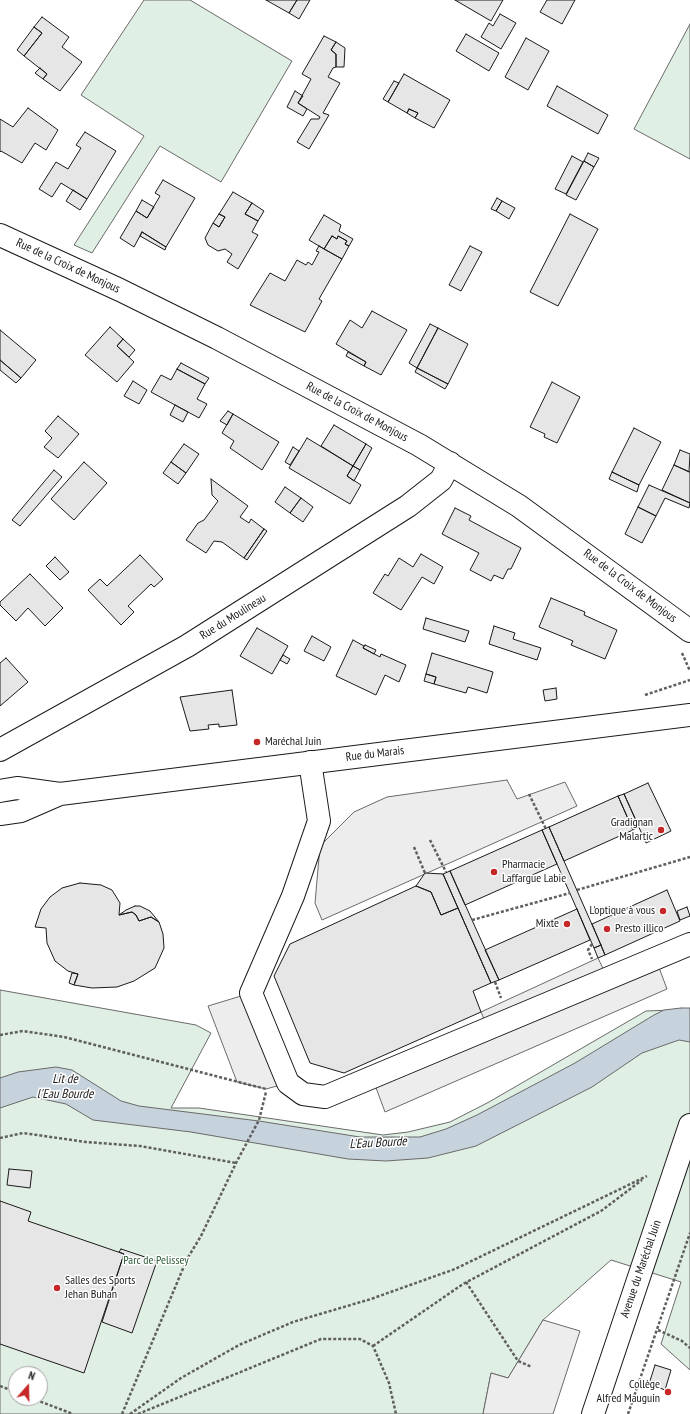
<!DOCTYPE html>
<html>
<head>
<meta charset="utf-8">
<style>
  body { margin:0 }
  #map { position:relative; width:690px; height:1414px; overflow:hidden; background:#fff; font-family:"PT Sans Narrow",sans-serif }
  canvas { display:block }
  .north { position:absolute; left:8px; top:1366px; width:40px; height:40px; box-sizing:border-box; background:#fff; border:1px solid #a3a3a3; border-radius:50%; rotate:20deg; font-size:11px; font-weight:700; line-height:16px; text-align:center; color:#1a1a1a }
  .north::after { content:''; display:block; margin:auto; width:14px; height:18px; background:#c62828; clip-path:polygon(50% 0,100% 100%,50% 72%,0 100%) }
</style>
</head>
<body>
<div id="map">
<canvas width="690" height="1414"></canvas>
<div class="north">N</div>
</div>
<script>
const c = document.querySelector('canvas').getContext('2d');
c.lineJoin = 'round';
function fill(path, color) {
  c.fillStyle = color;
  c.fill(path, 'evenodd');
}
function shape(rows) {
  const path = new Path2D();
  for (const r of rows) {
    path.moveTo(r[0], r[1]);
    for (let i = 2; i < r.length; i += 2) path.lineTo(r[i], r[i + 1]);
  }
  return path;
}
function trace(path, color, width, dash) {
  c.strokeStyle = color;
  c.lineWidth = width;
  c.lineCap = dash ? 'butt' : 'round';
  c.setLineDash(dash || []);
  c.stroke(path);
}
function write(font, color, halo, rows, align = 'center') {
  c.font = font + ' "PT Sans Narrow",sans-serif';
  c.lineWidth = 3;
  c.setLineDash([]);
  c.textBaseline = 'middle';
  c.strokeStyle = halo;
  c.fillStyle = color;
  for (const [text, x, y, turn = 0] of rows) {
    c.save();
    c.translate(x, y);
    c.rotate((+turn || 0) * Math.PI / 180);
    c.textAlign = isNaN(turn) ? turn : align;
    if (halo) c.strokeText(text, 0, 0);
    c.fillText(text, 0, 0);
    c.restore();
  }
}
const green = shape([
  [144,0,190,0,292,61,221,182,160,146,92,253,74,245,144,136,81,95,144,0],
  [690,24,690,159,634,129,690,24],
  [0,990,196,1025,211,1033,171,1108,199,1108,383,1135,408,1132,450,1122,489,1102,646,1011,672,1010,690,1015,690,1370,661,1344,681,1282,611,1260,543,1320,508,1378,491,1373,483,1414,0,1414,0,990],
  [16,1374,40,1374,40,1398,16,1398,16,1374]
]);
fill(green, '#e0efe3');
trace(green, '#6a6a6a', 1);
const parking = shape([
  [507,780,517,799,565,782,577,806,322,920,315,903,320,846,354,812,387,797,507,780],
  [655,957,667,989,385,1112,372,1077,488,1028,481,1012,598,958,607,977,655,957],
  [251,993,288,1083,266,1089,237,1082,208,1006,251,993],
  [543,1320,580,1331,553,1414,483,1414,491,1373,508,1378,543,1320]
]);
fill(parking, '#ededed');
trace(parking, '#6a6a6a', 1);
const water = shape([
  [681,1008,690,1008,690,1042,679,1040,642,1053,592,1087,476,1146,428,1158,386,1161,348,1159,191,1132,93,1120,66,1104,33,1097,0,1108,0,1078,18,1072,56,1067,72,1070,121,1101,139,1106,259,1121,360,1137,420,1137,446,1129,477,1115,575,1063,654,1015,664,1010,681,1008]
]);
fill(water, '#c6d2dc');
trace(water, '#6a6a6a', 1);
const building = shape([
  [266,0,297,0,289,13,266,0],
  [297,0,310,0,299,19,289,13,297,0],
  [455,0,503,0,491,21,455,0],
  [547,0,575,0,562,24,540,12,547,0],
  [500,14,516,23,501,49,481,37,489,23,493,26,500,14],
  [42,17,69,37,62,47,82,62,60,91,43,79,47,74,24,56,42,33,34,27,42,17],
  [34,27,42,33,24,56,17,50,34,27],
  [466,34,499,53,489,71,456,51,466,34],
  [324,36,336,42,331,50,336,54,336,67,333,68,328,77,340,83,323,113,329,115,309,149,297,142,311,119,319,119,320,117,298,103,311,79,302,74,324,36],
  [526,38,549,51,528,90,505,77,526,38],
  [336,42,345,48,344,67,336,67,336,54,331,50,336,42],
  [40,68,47,74,43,79,35,73,40,68],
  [404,74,450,100,434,128,415,118,418,113,409,109,407,113,388,102,404,74],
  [394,81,399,83,388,102,383,99,394,81],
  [557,86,608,115,598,134,547,106,557,86],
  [295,91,303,96,298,103,307,109,303,116,287,107,295,91],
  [28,108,58,130,46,150,35,143,22,163,1,151,0,152,0,119,13,127,28,108],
  [409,109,418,113,415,118,407,113,409,109],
  [85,132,116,151,87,199,61,183,52,197,39,189,56,162,68,169,81,148,76,145,85,132],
  [588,153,599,158,594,167,584,161,588,153],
  [572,156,583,162,566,194,555,189,572,156],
  [584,161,594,167,576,200,566,195,584,161],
  [163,180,195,198,166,247,142,232,134,247,120,238,136,211,147,218,160,196,155,193,163,180],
  [73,190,87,199,80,210,66,201,73,190],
  [233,192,252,203,245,214,258,221,252,232,258,235,238,269,227,262,232,254,225,249,218,251,208,245,205,238,213,223,219,227,225,217,219,214,233,192],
  [497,198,502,201,496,211,491,209,497,198],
  [142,200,154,207,147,218,136,211,142,200],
  [502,201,515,208,509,219,496,211,502,201],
  [252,203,264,211,258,221,245,214,252,203],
  [219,214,225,217,219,227,213,223,219,214],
  [570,214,598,229,558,306,530,292,570,214],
  [324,215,341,225,339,231,353,239,349,246,345,244,347,241,338,236,337,239,332,236,324,249,309,240,324,215],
  [142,232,166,247,165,250,140,236,142,232],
  [332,236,337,239,338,236,347,241,345,244,349,246,342,259,324,249,332,236],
  [319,246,342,259,319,299,322,301,305,332,250,305,270,273,285,281,297,260,306,265,308,262,312,265,319,252,316,251,319,246],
  [470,246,482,252,461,291,449,285,470,246],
  [372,311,407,330,381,375,364,366,366,362,336,344,350,320,362,328,372,311],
  [430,324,438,328,417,368,409,363,430,324],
  [110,327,123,339,117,346,134,362,117,382,85,355,110,327],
  [438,328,468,344,448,384,417,368,438,328],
  [0,330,36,360,21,378,0,360,0,330],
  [123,339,135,350,129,357,117,346,123,339],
  [348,352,366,362,364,366,346,356,348,352],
  [0,360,21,378,16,383,0,370,0,360],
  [181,363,209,378,205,384,177,369,181,363],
  [417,368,448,384,445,389,415,372,417,368],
  [177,369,205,384,197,399,207,404,199,418,151,392,161,375,171,380,177,369],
  [133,381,147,390,139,404,124,396,133,381],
  [552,382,580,397,557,443,544,437,545,434,530,427,552,382],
  [175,405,188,412,183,422,170,415,175,405],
  [228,411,233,414,227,425,220,421,228,411],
  [233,414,279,442,262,470,230,448,234,441,222,433,233,414],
  [58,416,79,434,58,458,44,447,52,438,45,431,58,416],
  [334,425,366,444,353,466,321,446,334,425],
  [634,428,661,442,639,485,612,472,634,428],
  [307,438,353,466,347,476,361,485,350,504,289,468,307,438],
  [184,444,199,454,186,473,171,462,184,444],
  [366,444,372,448,360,470,353,466,366,444],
  [293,447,299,451,290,465,285,462,293,447],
  [680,450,690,454,689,472,674,465,680,450],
  [84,462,107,483,74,520,51,499,84,462],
  [171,462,186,473,178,484,163,473,171,462],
  [674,465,690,472,690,503,662,490,674,465],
  [353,466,360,470,354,481,347,476,353,466],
  [54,470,62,477,20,526,12,520,54,470],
  [612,472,639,485,637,492,609,479,612,472],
  [211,479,248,506,240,517,249,523,251,519,264,529,244,558,222,542,214,541,206,553,186,540,198,523,204,520,218,501,212,495,211,479],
  [649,485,690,503,689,508,665,498,656,516,638,507,649,485],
  [285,487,301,498,290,513,275,502,285,487],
  [301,498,313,507,303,522,290,513,301,498],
  [638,507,656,516,642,543,625,534,638,507],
  [455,508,471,516,469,520,521,548,511,569,508,569,503,579,494,575,491,581,470,570,479,553,442,534,455,508],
  [264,529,267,531,247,560,244,558,264,529],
  [421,554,443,567,434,584,422,577,401,610,373,593,385,574,388,576,399,558,413,567,421,554],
  [140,555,163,579,154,587,151,584,128,606,134,612,121,625,88,590,100,579,107,586,140,555],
  [55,557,69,572,60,580,46,566,55,557],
  [30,574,63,608,45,626,28,608,16,621,0,605,0,602,30,574],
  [551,598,585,612,584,615,617,630,605,659,571,645,573,641,539,627,551,598],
  [426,618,469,631,465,642,423,629,426,618],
  [494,626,515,633,513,639,541,648,537,660,489,644,494,626],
  [257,628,288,646,272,674,240,656,257,628],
  [312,636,331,647,324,661,304,651,312,636],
  [353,640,364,646,363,648,380,657,381,654,406,665,399,682,385,675,376,695,336,676,353,640],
  [365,645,376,650,374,654,363,648,365,645],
  [432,653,493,672,487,693,468,687,466,693,434,684,436,677,426,674,432,653],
  [283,655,290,659,287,664,280,660,283,655],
  [6,658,28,682,0,706,0,663,6,658],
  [426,674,436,677,434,684,424,681,426,674],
  [556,688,557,699,545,701,543,690,556,688],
  [232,690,237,725,219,727,219,724,208,725,209,729,190,731,180,697,232,690],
  [648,783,671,831,646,843,624,794,648,783],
  [624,794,639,827,633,830,618,796,624,794],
  [618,796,633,830,564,861,549,827,618,796],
  [549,827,601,945,594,948,542,830,549,827],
  [542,830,557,864,465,905,450,871,542,830],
  [450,871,499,980,491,983,443,874,450,871],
  [425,873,443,874,458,908,441,915,431,892,416,886,425,873],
  [80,883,101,885,112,890,120,903,119,915,132,912,136,915,139,921,151,917,159,922,163,934,164,948,155,968,134,981,117,987,92,988,74,985,78,974,68,971,55,961,47,943,46,928,35,927,41,909,50,897,62,888,80,883],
  [416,886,431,892,441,915,458,908,491,983,473,991,481,1012,344,1073,310,1063,274,976,290,944,416,886],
  [667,890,680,921,605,955,592,924,667,890],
  [135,906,140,906,150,911,159,922,151,917,139,921,136,915,132,912,119,915,126,910,135,906],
  [687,907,690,916,680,920,677,911,687,907],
  [577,909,590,940,499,980,485,950,577,909],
  [601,945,605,955,598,958,594,948,601,945],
  [72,973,78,974,74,985,69,983,72,973],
  [9,1169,32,1171,30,1188,7,1185,9,1169],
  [0,1201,31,1212,28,1221,124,1254,84,1373,0,1344,0,1201],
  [121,1249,157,1261,132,1333,102,1322,124,1254,119,1252,121,1249],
  [655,1365,671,1370,665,1390,649,1384,655,1365]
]);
fill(building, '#e6e6e6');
trace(building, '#1a1a1a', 1);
const minor = shape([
  [0,235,120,290,217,338,419,445,519,506,690,631],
  [0,750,187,646,408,506,441,480,450,463],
  [310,762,319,821,293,896,251,993,288,1083,303,1094,325,1097,690,944],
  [593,1414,690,1125]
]);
const major = shape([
  [0,791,17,788,60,794,690,715],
  [0,814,21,811,60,794]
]);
trace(minor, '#1a1a1a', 24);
trace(major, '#1a1a1a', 24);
trace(shape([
  [682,653,690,671],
  [645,695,690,680],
  [529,794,546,829],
  [430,840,446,872],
  [414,847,425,873],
  [577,890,690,857],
  [472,920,570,893],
  [592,944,588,950,592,959],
  [495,982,501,998],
  [0,1035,23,1031,64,1037,266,1089],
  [0,1138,23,1133,86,1142,140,1146,236,1163],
  [466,1282,518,1361,532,1367],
  [658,1330,682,1341,690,1348],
  [373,1346,463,1284,601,1211,642,1180],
  [0,1386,16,1392],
  [31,1398,73,1414],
  [122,1414,187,1259,201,1236,236,1163,259,1120,266,1092],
  [130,1414,181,1378,239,1345,293,1322,371,1299,455,1269,647,1176],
  [138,1414,321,1339,360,1339,373,1346,389,1383,396,1414],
  [628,1414,690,1233]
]), '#5f5f5f', 2.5, [3, 2]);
trace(minor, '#fff', 22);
trace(major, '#fff', 22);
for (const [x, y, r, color] of [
  [257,742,4,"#c62828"],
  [661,830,4,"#c62828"],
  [494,872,4,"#c62828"],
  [663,911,4,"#c62828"],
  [567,924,4,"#c62828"],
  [607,929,4,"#c62828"],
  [57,1288,4,"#c62828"],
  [668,1392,4,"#c62828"]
]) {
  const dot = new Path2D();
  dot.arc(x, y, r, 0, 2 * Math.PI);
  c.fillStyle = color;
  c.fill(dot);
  trace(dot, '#fff', 1.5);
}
write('12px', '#1a1a1a', '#fff', [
  ["Rue de la Croix de Monjous",68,266,25],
  ["Rue de la Croix de Monjous",357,412,28],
  ["Rue de la Croix de Monjous",630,586,37],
  ["Rue du Moulineau",233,617,-32],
  ["Rue du Marais",375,754,-7],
  ["Avenue du Maréchal Juin",641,1269,-71]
]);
write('12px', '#1a1a1a', '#fff', [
  ["Maréchal Juin",265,742],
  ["Gradignan",653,823,"right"],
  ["Malartic",653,837,"right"],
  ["Pharmacie",502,865],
  ["Laffargue Labie",502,879],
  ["L'optique à vous",655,911,"right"],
  ["Mixte",559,924,"right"],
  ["Presto illico",615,929],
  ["Salles des Sports",65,1281],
  ["Jehan Buhan",65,1295],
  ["Collège",660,1385,"right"],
  ["Alfred Mauguin",660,1399,"right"]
], 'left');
write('12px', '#2b5a34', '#fff', [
  ["Parc de Pelissey",156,1261]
]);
write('italic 13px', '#1a1a1a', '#fff', [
  ["Lit de",65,1079],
  ["l'Eau Bourde",65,1094],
  ["L'Eau Bourde",378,1143,-3]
]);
</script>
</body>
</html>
